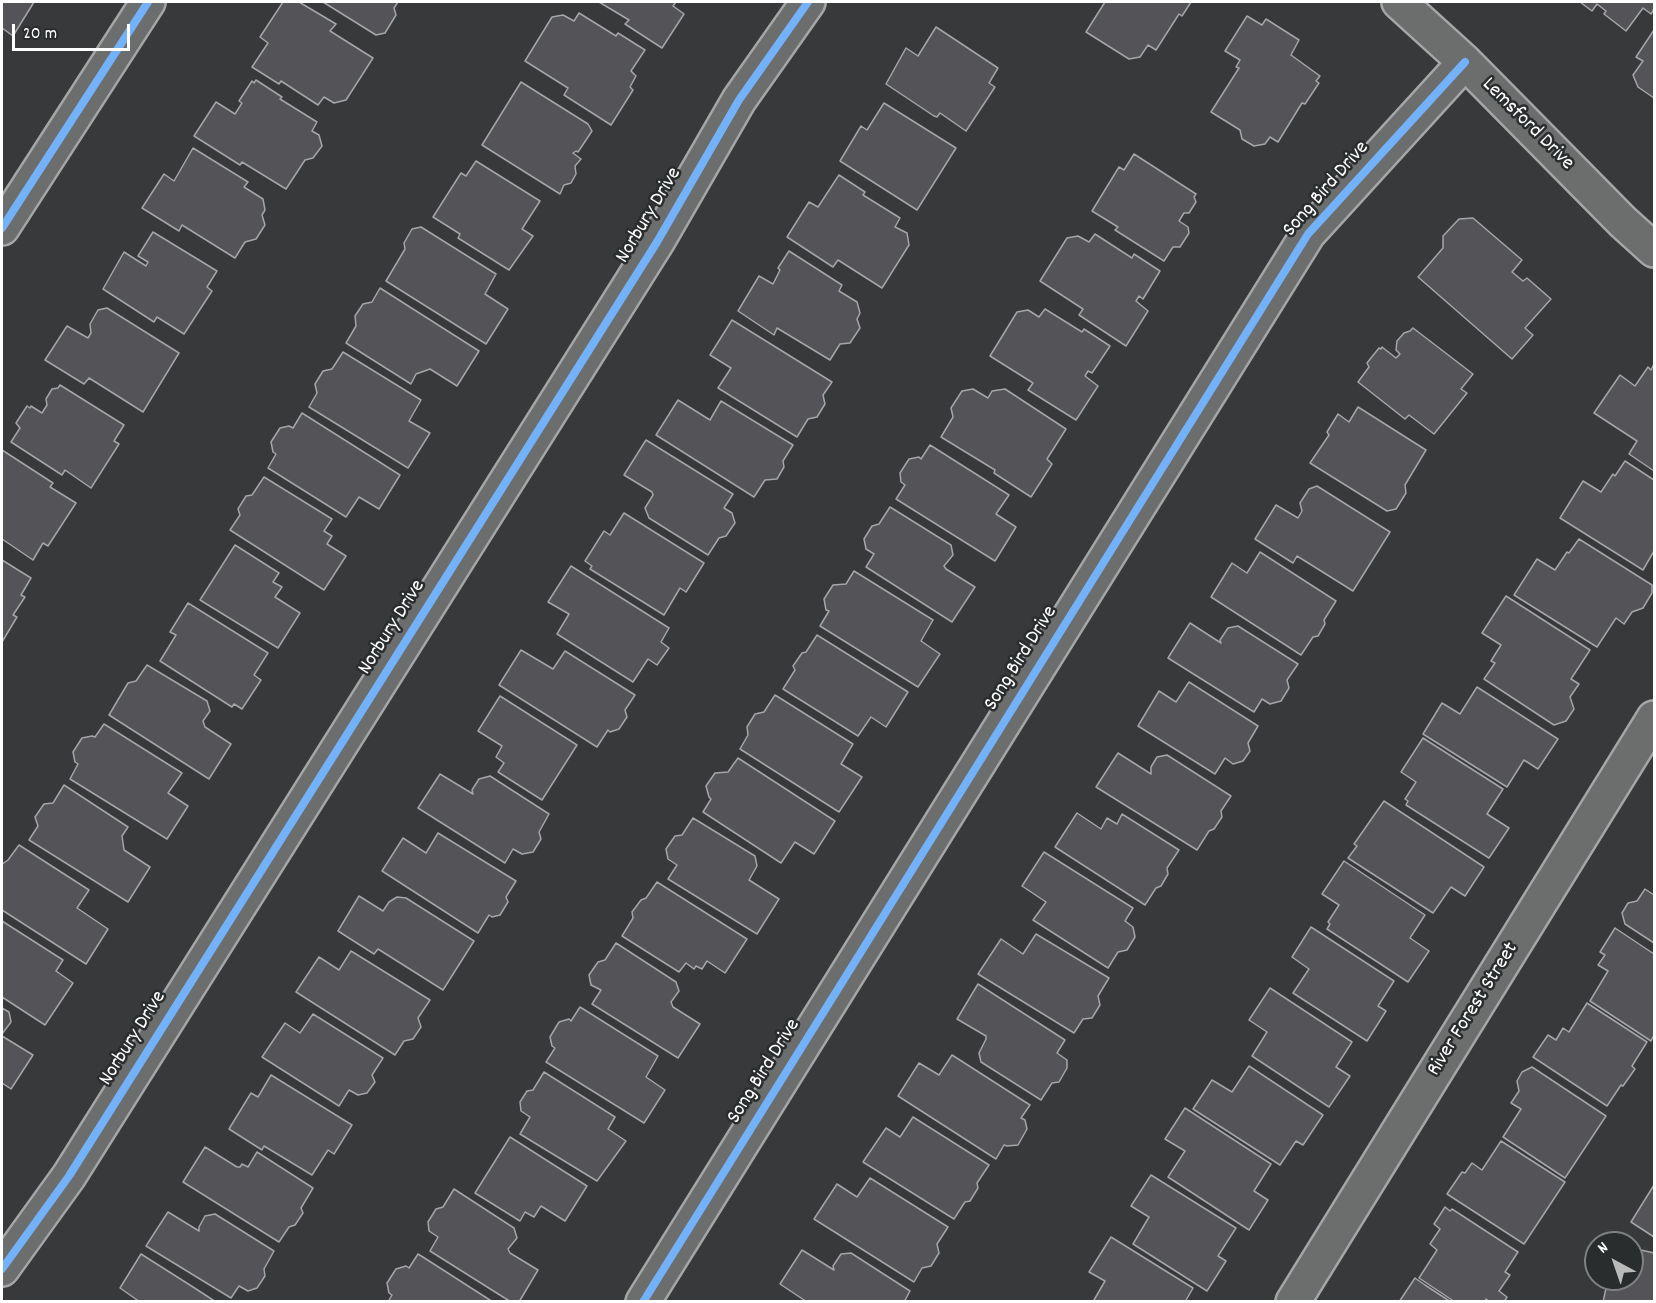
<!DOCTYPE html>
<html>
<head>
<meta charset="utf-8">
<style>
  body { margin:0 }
  #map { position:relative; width:1656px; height:1303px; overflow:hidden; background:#37393b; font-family:Dekko,sans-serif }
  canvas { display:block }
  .frame { position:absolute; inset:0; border:3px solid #fff; pointer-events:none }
  .north { position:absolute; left:1584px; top:1231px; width:60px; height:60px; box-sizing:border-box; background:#2a2d2e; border:2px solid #7f8182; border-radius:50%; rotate:320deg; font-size:16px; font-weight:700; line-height:24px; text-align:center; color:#fff }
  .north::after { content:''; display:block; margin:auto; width:21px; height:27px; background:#b9baba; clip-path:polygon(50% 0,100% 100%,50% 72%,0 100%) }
  .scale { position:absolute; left:12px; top:24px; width:118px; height:27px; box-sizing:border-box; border:3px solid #fff; border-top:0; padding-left:8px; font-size:18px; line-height:21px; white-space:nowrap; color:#fff; -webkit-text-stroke:4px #2a2d2e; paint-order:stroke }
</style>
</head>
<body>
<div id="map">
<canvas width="1656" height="1303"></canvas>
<div class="frame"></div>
<div class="north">N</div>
<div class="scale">20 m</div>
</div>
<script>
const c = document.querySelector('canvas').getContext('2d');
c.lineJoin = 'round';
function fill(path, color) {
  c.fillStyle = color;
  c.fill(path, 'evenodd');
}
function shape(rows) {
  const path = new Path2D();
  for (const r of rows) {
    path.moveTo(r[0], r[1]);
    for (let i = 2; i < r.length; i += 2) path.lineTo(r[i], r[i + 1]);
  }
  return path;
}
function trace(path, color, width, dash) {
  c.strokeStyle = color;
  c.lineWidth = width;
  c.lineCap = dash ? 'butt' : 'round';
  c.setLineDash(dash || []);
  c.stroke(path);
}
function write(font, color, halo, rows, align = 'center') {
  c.font = font + ' Dekko,sans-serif';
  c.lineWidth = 5;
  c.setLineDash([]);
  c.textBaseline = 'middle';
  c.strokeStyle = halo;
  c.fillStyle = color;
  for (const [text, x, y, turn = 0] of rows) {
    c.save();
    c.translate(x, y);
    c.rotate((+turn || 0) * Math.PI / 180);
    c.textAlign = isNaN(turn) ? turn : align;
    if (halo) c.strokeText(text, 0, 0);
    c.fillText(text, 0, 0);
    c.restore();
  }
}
const building = shape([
  [2,2,34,2,13,36,2,28,2,2],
  [283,2,299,2,336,24,330,31,373,58,346,100,334,103,324,97,318,105,281,81,279,84,252,67,268,43,260,37,283,2],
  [323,2,398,2,394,8,396,15,385,33,376,35,323,2],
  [599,2,676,2,673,6,684,14,662,48,625,24,629,20,599,2],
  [1105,2,1191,2,1182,16,1179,14,1156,50,1148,45,1140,57,1129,59,1086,32,1105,2],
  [1580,2,1654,2,1654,9,1651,14,1643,8,1626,31,1604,14,1606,11,1597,4,1592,11,1580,2],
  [579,13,616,36,618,33,645,50,631,71,636,76,630,87,633,90,611,125,564,95,568,88,525,61,552,17,563,15,574,21,579,13],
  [1247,16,1262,25,1266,19,1299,40,1291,55,1320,76,1316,81,1319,83,1305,104,1302,103,1278,142,1270,137,1265,144,1254,146,1242,139,1240,130,1211,112,1239,68,1236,67,1240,60,1225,51,1247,16],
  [936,27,998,68,989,83,995,87,966,131,940,113,937,117,934,116,886,84,906,48,918,56,936,27],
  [1654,30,1654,98,1638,87,1633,75,1643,61,1636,57,1654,30],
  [256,80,282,97,280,99,317,122,312,131,319,135,322,146,313,158,305,160,286,189,242,162,240,165,194,136,216,102,235,114,242,103,239,101,252,81,254,83,256,80],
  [521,82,588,124,592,131,578,152,576,151,573,153,581,159,575,166,576,174,571,183,564,185,560,194,482,145,521,82],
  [884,103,956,148,917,210,840,161,861,126,867,130,884,103],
  [193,148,248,182,244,187,263,199,265,210,262,215,265,225,256,239,245,242,235,258,182,225,179,231,142,208,164,174,174,181,193,148],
  [1134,154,1196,194,1194,197,1196,202,1189,213,1184,213,1179,221,1188,227,1189,233,1180,247,1173,247,1164,261,1115,230,1118,227,1092,211,1119,167,1124,170,1134,154],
  [476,161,540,201,522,229,533,236,509,270,458,238,460,234,433,217,461,173,466,176,476,161],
  [839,175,865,192,863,195,900,218,895,227,907,233,909,245,882,288,838,260,833,267,787,237,809,202,818,207,839,175],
  [1473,218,1522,260,1512,272,1523,281,1527,278,1551,299,1525,328,1533,335,1512,359,1418,277,1443,248,1443,236,1459,219,1473,218],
  [421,227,496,274,485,294,508,309,486,344,386,281,405,249,404,243,412,229,421,227],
  [153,232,217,271,207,287,212,291,184,334,157,317,154,322,103,289,124,252,146,266,148,262,138,256,153,232],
  [1095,234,1132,258,1134,254,1160,271,1143,299,1139,296,1136,301,1148,311,1126,346,1079,315,1083,309,1040,281,1067,238,1078,236,1089,242,1095,234],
  [789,251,842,285,839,291,857,302,860,313,857,319,860,328,850,343,840,344,830,360,777,328,774,335,738,311,759,276,773,284,780,270,778,268,789,251],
  [380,288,479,351,457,386,430,369,416,374,411,384,346,343,356,326,355,316,363,304,372,302,380,288],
  [107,308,179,353,143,412,89,378,84,384,45,360,67,326,88,338,91,333,90,324,98,310,107,308],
  [1045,309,1082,332,1084,329,1110,346,1092,373,1088,371,1085,376,1098,386,1076,420,1028,390,1033,383,990,356,1017,312,1028,310,1039,317,1045,309],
  [732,320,832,382,823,395,825,404,817,417,808,419,797,437,718,388,731,368,710,355,732,320],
  [1413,328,1473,374,1461,389,1467,393,1434,434,1409,415,1405,419,1358,382,1369,367,1367,363,1379,348,1381,349,1382,347,1396,358,1400,354,1396,350,1397,341,1404,333,1410,331,1413,328],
  [343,352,421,400,409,421,430,433,408,468,309,407,317,393,315,384,323,371,332,369,343,352],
  [1654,364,1654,471,1629,454,1637,441,1594,413,1620,375,1635,386,1648,367,1651,370,1654,364],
  [60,385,124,425,114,441,119,444,91,488,65,470,62,475,11,442,20,428,16,423,27,406,30,408,31,406,42,413,47,405,46,399,52,389,58,388,60,385],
  [973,389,988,398,992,391,1005,389,1066,429,1047,459,1052,464,1031,497,994,473,995,470,941,437,953,417,951,408,962,391,973,389],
  [678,400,710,420,721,401,793,445,783,461,784,467,777,479,765,480,754,497,656,435,678,400],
  [1358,407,1426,450,1405,485,1406,493,1396,509,1387,511,1310,463,1329,435,1327,432,1338,414,1349,422,1358,407],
  [302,413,400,475,379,509,359,497,346,517,268,468,276,454,273,452,271,442,280,428,289,426,293,428,302,413],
  [646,440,733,494,724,508,732,513,735,523,726,536,719,538,708,555,649,518,645,508,653,495,652,492,624,475,646,440],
  [930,445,1009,495,996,514,1016,527,995,561,896,499,905,485,901,482,900,473,909,459,919,457,921,459,930,445],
  [2,450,53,483,50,487,76,503,48,546,43,543,33,560,2,539,2,450],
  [1625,461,1654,480,1654,551,1643,570,1560,518,1583,481,1601,492,1613,474,1615,476,1625,461],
  [264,477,332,519,324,531,332,536,327,544,346,556,324,590,230,530,240,515,238,509,246,496,252,495,264,477],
  [1317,486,1390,532,1353,591,1297,556,1293,563,1255,539,1276,505,1298,518,1302,511,1300,503,1309,489,1317,486],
  [890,507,951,545,953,555,944,566,946,569,975,587,952,622,866,567,874,554,866,549,864,539,872,526,879,524,890,507],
  [624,513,704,563,686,592,680,588,664,615,590,569,592,566,585,561,604,531,610,535,624,513],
  [1579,539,1652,585,1652,593,1643,608,1632,612,1624,624,1616,618,1597,647,1514,595,1537,559,1555,570,1567,552,1569,553,1579,539],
  [235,545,279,573,273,582,282,587,275,597,300,613,278,648,200,600,235,545],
  [1260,552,1336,601,1324,620,1325,624,1318,636,1313,637,1301,655,1211,597,1232,563,1247,573,1260,552],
  [2,560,31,578,21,595,25,597,13,615,17,617,2,642,2,560],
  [571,566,669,628,661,642,669,648,657,665,648,659,633,682,557,634,569,614,548,602,571,566],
  [854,571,933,620,921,641,940,654,918,687,820,626,829,611,826,610,824,599,833,585,846,584,854,571],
  [1506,596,1590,650,1571,679,1579,684,1570,697,1574,709,1566,721,1554,725,1484,679,1495,663,1491,661,1501,645,1482,633,1506,596],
  [188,603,268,653,254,675,261,680,242,709,234,704,232,707,160,661,176,635,170,632,188,603],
  [1190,623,1221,643,1220,640,1228,628,1238,626,1298,664,1287,680,1289,688,1281,701,1270,704,1262,699,1254,712,1168,658,1190,623],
  [817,635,908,692,886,727,871,717,858,736,783,689,795,670,793,666,802,653,806,652,817,635],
  [521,650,553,669,565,651,635,695,625,710,627,717,619,729,610,732,608,730,597,747,499,685,521,650],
  [147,665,207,701,210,711,203,721,205,727,231,744,209,779,109,715,128,683,136,681,147,665],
  [1189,682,1258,726,1248,743,1250,751,1243,761,1233,764,1225,758,1215,774,1138,726,1159,691,1176,702,1189,682],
  [1477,687,1558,739,1538,769,1524,760,1507,787,1423,734,1442,703,1460,714,1477,687],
  [775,695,853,744,841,764,862,777,839,812,740,749,748,735,747,727,755,714,764,712,775,695],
  [500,696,577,745,542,800,498,772,504,763,496,757,502,746,478,731,500,696],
  [104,724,182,773,168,793,188,806,167,839,70,779,78,764,75,762,73,752,82,738,92,736,95,737,104,724],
  [1423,738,1503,789,1487,814,1509,828,1489,858,1406,805,1408,801,1405,799,1416,782,1401,772,1423,738],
  [1118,753,1151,774,1151,767,1157,757,1167,755,1231,796,1221,811,1222,817,1214,829,1209,831,1197,850,1096,787,1118,753],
  [738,758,835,821,814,854,795,842,781,863,703,812,711,799,709,797,706,786,715,773,728,772,738,758],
  [440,774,473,794,472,790,479,779,490,776,549,814,539,832,541,839,533,852,522,854,513,849,505,863,418,808,440,774],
  [64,785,128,827,122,836,124,850,150,867,128,902,29,840,38,826,35,817,44,804,53,803,64,785],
  [1384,801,1484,867,1465,896,1451,887,1433,913,1348,858,1357,846,1354,844,1384,801],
  [1077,813,1101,829,1107,818,1117,824,1122,814,1179,850,1167,868,1168,874,1161,886,1156,888,1145,905,1055,847,1077,813],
  [693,818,755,856,757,866,749,880,779,899,757,934,668,879,677,865,668,859,666,849,675,836,682,835,693,818],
  [438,833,516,881,506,897,508,902,500,915,492,917,489,915,478,933,382,871,403,838,426,853,438,833],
  [19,845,89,890,77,908,108,929,86,964,2,910,2,864,8,860,19,845],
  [1044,852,1133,908,1125,921,1133,927,1135,937,1127,950,1118,952,1108,968,1033,920,1046,902,1022,886,1044,852],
  [1344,861,1425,915,1410,938,1429,951,1408,982,1327,929,1330,924,1328,922,1339,905,1322,894,1344,861],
  [657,882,747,939,725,973,707,961,702,969,696,966,694,969,686,963,679,972,622,936,633,918,632,912,641,900,646,898,657,882],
  [1645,889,1654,895,1654,943,1625,924,1622,913,1628,903,1637,901,1645,889],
  [359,896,383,911,389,902,397,897,406,898,474,941,443,990,378,949,374,954,338,931,359,896],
  [2,921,63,960,56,971,73,983,45,1025,2,997,2,921],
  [1311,927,1394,981,1378,1006,1386,1011,1367,1041,1293,993,1309,969,1292,957,1311,927],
  [1615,928,1654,954,1654,1035,1651,1041,1590,1001,1608,971,1598,965,1605,955,1600,952,1615,928],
  [1036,934,1109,978,1098,996,1100,1005,1092,1018,1083,1019,1074,1033,978,974,1001,939,1023,954,1036,934],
  [616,943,676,982,679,991,671,1002,673,1007,700,1024,678,1058,592,1004,601,990,591,985,589,975,598,962,605,960,616,943],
  [351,951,430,1000,418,1018,421,1027,413,1039,404,1041,395,1055,296,992,319,957,339,970,351,951],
  [978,984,1065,1040,1057,1053,1067,1060,1067,1068,1059,1082,1052,1083,1041,1100,981,1062,979,1053,986,1039,986,1036,957,1019,978,984],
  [1270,988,1352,1042,1336,1067,1350,1076,1329,1107,1252,1056,1267,1032,1249,1020,1270,988],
  [1587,1003,1647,1042,1632,1066,1635,1069,1623,1086,1621,1085,1607,1106,1533,1057,1548,1035,1556,1040,1563,1028,1569,1032,1587,1003],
  [580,1007,658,1056,646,1077,665,1090,644,1123,546,1062,555,1048,552,1046,550,1037,559,1022,569,1019,571,1021,580,1007],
  [2,1008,9,1012,11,1022,2,1034,2,1036,33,1055,11,1089,2,1083,2,1008],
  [313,1014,383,1058,372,1075,375,1082,367,1093,358,1095,349,1090,339,1106,262,1057,285,1023,300,1033,313,1014],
  [952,1055,1030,1105,1021,1118,1025,1120,1027,1129,1018,1145,1007,1146,1004,1145,996,1159,898,1096,919,1063,939,1075,952,1055],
  [1249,1066,1323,1115,1303,1145,1296,1141,1280,1165,1193,1109,1212,1080,1232,1092,1249,1066],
  [1532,1067,1606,1116,1565,1178,1503,1137,1521,1109,1511,1103,1519,1091,1517,1081,1522,1072,1532,1067],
  [544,1072,615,1117,608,1129,626,1141,597,1181,520,1134,530,1117,521,1111,520,1102,527,1091,533,1090,544,1072],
  [271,1075,352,1125,334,1154,328,1150,312,1175,264,1146,262,1150,229,1129,251,1093,258,1097,271,1075],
  [1185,1108,1271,1164,1254,1191,1268,1200,1249,1230,1168,1177,1185,1151,1165,1139,1185,1108],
  [913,1117,989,1165,977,1183,978,1188,970,1201,965,1202,954,1219,863,1162,886,1128,900,1137,913,1117],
  [510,1137,587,1186,565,1221,541,1206,534,1217,525,1212,520,1221,475,1193,510,1137],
  [1501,1141,1565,1182,1524,1244,1447,1194,1462,1172,1465,1173,1472,1163,1482,1170,1501,1141],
  [205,1147,237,1167,240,1167,242,1164,248,1167,257,1152,313,1188,301,1208,303,1213,295,1225,289,1227,279,1242,183,1182,205,1147],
  [1151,1175,1236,1228,1218,1256,1226,1261,1207,1291,1133,1244,1149,1217,1131,1206,1151,1175],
  [870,1178,948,1227,937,1244,939,1253,931,1266,922,1268,914,1282,814,1219,837,1184,857,1197,870,1178],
  [1654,1185,1654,1237,1631,1222,1654,1185],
  [454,1189,514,1228,517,1238,508,1249,510,1253,538,1270,519,1302,511,1302,430,1251,438,1237,429,1231,428,1222,436,1209,443,1207,454,1189],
  [1445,1207,1450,1211,1452,1209,1518,1252,1505,1272,1510,1275,1499,1291,1507,1297,1504,1302,1490,1302,1486,1299,1485,1302,1455,1302,1419,1278,1437,1250,1430,1244,1440,1229,1434,1224,1445,1207],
  [168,1212,199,1231,199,1227,205,1216,215,1214,274,1251,264,1269,265,1276,257,1288,248,1291,239,1286,231,1298,146,1246,168,1212],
  [1111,1237,1193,1288,1185,1302,1096,1302,1094,1300,1105,1281,1089,1272,1111,1237],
  [1632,1248,1654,1253,1654,1302,1603,1302,1608,1279,1632,1279,1632,1248],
  [802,1250,834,1270,833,1266,841,1254,851,1253,910,1291,904,1302,807,1302,780,1284,802,1250],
  [141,1254,193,1287,216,1302,140,1302,120,1288,141,1254],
  [418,1254,426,1259,493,1302,388,1302,392,1295,389,1293,387,1283,396,1269,406,1266,409,1268,418,1254],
  [1415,1278,1425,1285,1451,1302,1399,1302,1415,1278]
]);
fill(building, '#545458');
trace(building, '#a5a6a7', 1.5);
const minor = shape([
  [1399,2,1465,62,1623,222,1654,250],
  [2,228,148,2],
  [2,1269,69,1176,657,242,739,100,808,2],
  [643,1302,1308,234,1465,62],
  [1293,1302,1654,718]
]);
trace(minor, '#a5a6a7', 38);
trace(minor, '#6c6d6d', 33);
trace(shape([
  [2,228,148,2],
  [2,1269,69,1176,657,242,739,100,808,2],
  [643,1302,1308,234,1465,62]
]), '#73b2f8', 8);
write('21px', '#fff', '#2a2d2e', [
  ["Lemsford Drive",1527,125,45],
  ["Song Bird Drive",1327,190,-49],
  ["Norbury Drive",650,216,-59],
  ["Norbury Drive",393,628,-58],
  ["Song Bird Drive",1022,659,-58],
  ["River Forest Street",1474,1010,-58],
  ["Norbury Drive",134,1039,-58],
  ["Song Bird Drive",765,1072,-58]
]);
</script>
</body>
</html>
